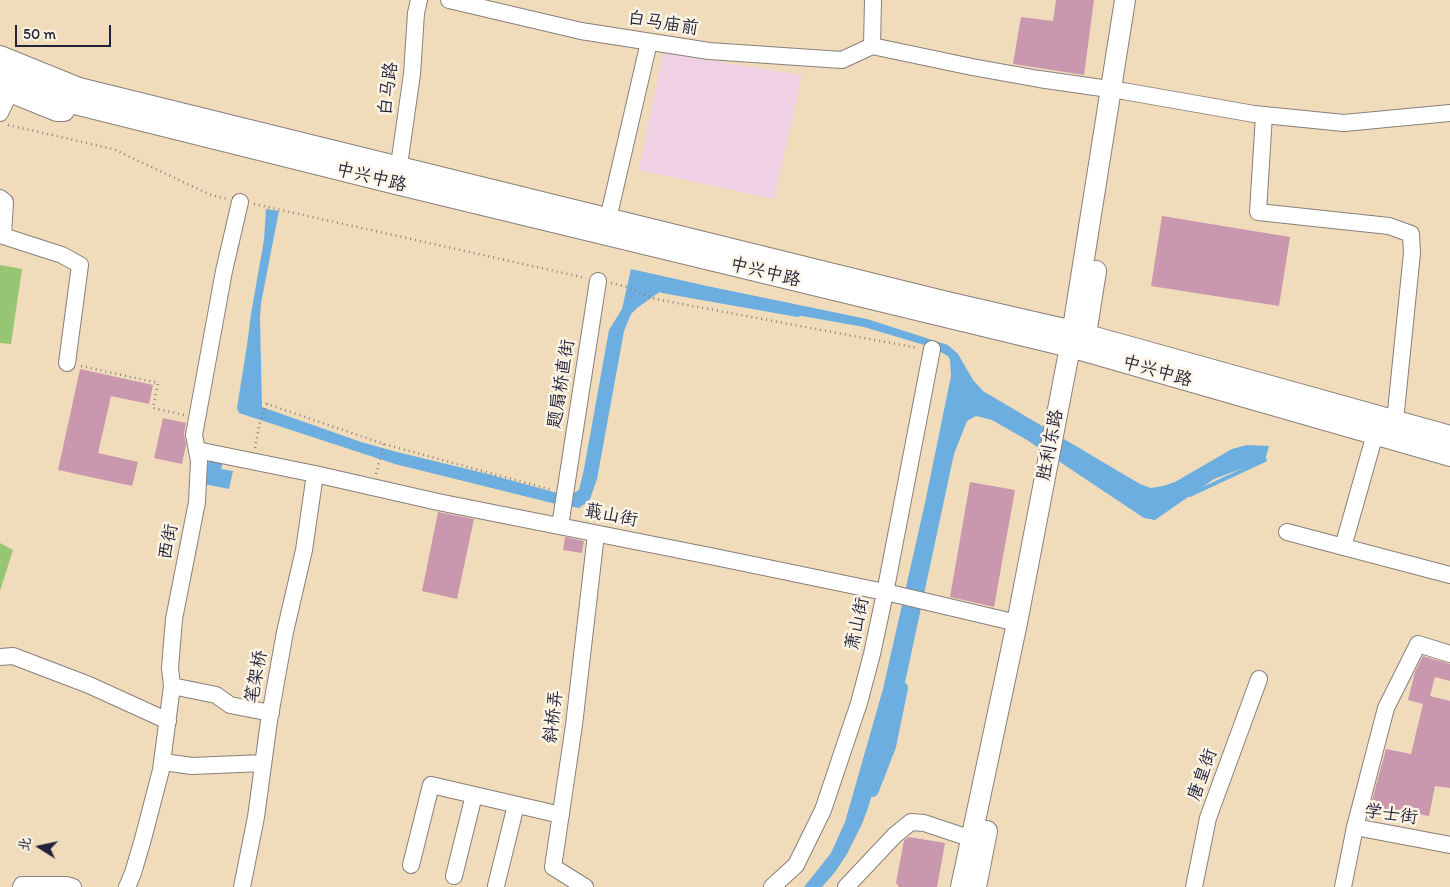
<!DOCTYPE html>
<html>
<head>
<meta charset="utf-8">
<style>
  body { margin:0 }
  #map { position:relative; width:1450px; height:887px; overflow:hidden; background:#f0dcbb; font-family:Itim,"LXGW WenKai TC",sans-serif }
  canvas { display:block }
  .north { position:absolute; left:15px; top:822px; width:50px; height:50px; -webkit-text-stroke:4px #fcf5e5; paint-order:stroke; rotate:280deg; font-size:14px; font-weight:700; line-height:20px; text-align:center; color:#22223b }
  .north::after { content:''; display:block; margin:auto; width:18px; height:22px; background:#22223b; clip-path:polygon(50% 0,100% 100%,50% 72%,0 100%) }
  .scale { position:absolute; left:15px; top:25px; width:96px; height:22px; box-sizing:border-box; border:2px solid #22223b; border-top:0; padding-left:6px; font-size:15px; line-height:18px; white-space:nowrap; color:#22223b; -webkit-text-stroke:4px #fcf5e5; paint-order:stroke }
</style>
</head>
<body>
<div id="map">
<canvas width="1450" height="887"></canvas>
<div class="north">北</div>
<div class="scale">50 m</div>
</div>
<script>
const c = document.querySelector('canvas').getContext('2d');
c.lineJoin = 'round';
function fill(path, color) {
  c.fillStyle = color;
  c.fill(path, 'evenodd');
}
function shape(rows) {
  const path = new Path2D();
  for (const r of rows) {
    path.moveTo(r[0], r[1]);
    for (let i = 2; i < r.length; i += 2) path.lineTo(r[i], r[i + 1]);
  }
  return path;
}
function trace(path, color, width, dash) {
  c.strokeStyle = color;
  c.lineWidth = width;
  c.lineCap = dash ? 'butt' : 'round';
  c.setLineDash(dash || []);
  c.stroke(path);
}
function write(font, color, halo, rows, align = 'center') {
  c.font = font + ' Itim,"LXGW WenKai TC",sans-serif';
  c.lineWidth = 5;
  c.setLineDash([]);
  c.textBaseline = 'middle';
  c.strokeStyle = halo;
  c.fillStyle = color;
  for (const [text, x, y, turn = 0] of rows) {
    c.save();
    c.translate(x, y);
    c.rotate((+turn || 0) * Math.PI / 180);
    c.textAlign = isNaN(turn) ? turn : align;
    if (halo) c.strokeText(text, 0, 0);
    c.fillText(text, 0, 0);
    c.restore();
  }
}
fill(shape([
  [663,53,802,75,774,199,639,170]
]), '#f0d0e5');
fill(shape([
  [0,265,22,269,11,344,0,343],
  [0,543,13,550,0,591]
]), '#96c574');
fill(shape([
  [266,209,279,211,261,303,260,319,262,407,361,442,397,452,488,474,557,493,572,494,579,490,584,469,609,330,622,309,631,269,707,286,867,319,948,345,958,354,973,380,983,391,1140,484,1151,488,1163,486,1175,482,1232,449,1247,445,1269,446,1265,460,1214,479,1155,520,1144,518,1027,440,992,420,976,416,967,421,954,454,906,678,868,808,862,824,847,854,835,872,822,887,804,887,831,853,845,822,883,689,925,503,951,376,950,360,948,356,931,347,864,327,661,291,637,308,631,314,624,331,597,479,590,499,586,503,579,508,556,504,395,464,239,413,237,408,247,345,251,314,264,240],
  [209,459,223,462,221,469,233,471,229,489,204,484]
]), '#6caee0');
trace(shape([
  [662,291,798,315],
  [1190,495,1265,460]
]), '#6caee0', 4);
trace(shape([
  [872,790,889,746,901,688]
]), '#6caee0', 14);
fill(shape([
  [1056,0,1094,0,1084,75,1013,64,1021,17,1053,21],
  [1162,216,1290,237,1279,306,1151,286],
  [80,369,153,385,149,404,111,396,98,453,138,462,132,486,58,470],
  [163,418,186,423,184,434,186,445,182,464,154,458],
  [970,482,1015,490,994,607,950,597],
  [438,512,474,519,457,599,422,591],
  [565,537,584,541,582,553,563,550],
  [1423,656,1450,664,1450,681,1435,677,1430,696,1450,701,1450,788,1435,786,1429,816,1402,811,1401,816,1377,812,1375,821,1367,819,1386,749,1411,754,1423,704,1408,700,1415,672],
  [909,837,945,843,937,887,899,887,896,883,904,840]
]), '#ca98ae');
const minor = shape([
  [449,0,581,31,709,51,842,60,872,46],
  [873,0,872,46,972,67,1039,79,1123,91,1254,114,1344,123,1450,113],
  [0,113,10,92],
  [1264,115,1258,212,1389,226,1411,234,1412,253,1395,421],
  [397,179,412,74,416,13,419,0],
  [0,198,5,202,3,236,62,255,80,265,67,363],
  [608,219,649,42],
  [197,450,315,474,438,502,715,557,894,594,1017,623],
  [560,526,598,281],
  [1287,532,1450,575],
  [1343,547,1375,434],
  [0,657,13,656,89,685,168,721],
  [172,686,216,695,230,705,271,713],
  [163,762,192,766,263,763],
  [1355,827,1386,708,1418,644,1450,654],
  [411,865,431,785,561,815],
  [454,876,474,795],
  [496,886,516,805],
  [21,887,22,885,66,885,73,887],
  [127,887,133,873,143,839,161,770,172,686,170,668,174,619,197,502,199,461,194,435,224,271,240,202],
  [242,887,256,817,269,721,285,632,304,550,315,474],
  [585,887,553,867,574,725,596,534],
  [772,887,796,865,823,810,859,703,872,654,885,593,932,349],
  [846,887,895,835,911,822,924,823,972,839],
  [1194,887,1208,818,1259,679],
  [1343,887,1355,827,1450,845]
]);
const major = shape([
  [0,56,79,88,947,302,1073,331,1450,436],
  [0,71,75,104,396,184,1070,347,1450,456],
  [0,88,57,111,64,111],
  [1084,347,1096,271],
  [961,887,1017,623,1070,347,1125,0],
  [976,887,987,831]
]);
trace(minor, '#897f7b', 18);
trace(major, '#897f7b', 22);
trace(shape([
  [8,125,113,149,211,195,227,199],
  [254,204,586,278],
  [611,283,628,287,655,299,918,348],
  [81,366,158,383,153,408,184,415],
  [255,448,260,421,267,404,384,444,552,490],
  [376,474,384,444]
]), '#897f7b', 2.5, [1, 4]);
trace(minor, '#fff', 16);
trace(major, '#fff', 20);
write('18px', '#22223b', '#fcf5e5', [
  ["白马庙前",663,24,9],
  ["白马路",389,89,-83],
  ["中兴中路",371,178,14],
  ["中兴中路",765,273,14],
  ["中兴中路",1157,372,16],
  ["题扇桥直街",562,384,-81],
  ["胜利东路",1051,445,-79],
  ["蕺山街",611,516,11],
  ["西街",169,542,-79],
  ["萧山街",858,624,-78],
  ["笔架桥",257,677,-80],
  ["斜桥弄",554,717,-83],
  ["唐皇街",1203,775,-70],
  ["学士街",1391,815,8]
]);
</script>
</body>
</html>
